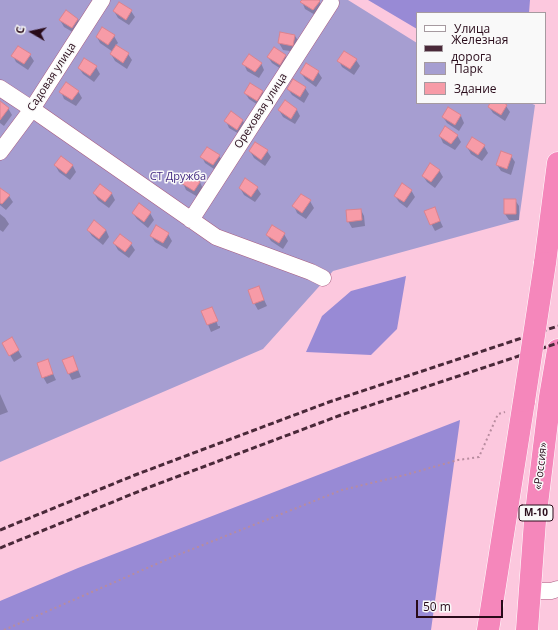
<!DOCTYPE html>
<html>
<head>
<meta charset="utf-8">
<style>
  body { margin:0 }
  #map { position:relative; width:558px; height:630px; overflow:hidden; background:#fcc8de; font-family:"Open Sans",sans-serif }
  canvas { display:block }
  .legend { position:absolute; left:416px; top:12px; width:130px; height:92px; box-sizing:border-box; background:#f9f9f9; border:1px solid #a69aa0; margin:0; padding:5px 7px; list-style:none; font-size:12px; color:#290b1a }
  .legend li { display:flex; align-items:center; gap:8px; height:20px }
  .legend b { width:20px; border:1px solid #a69aa0 }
  .north { position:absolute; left:12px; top:12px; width:40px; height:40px; -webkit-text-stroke:3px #f9f9f9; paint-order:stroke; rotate:279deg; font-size:11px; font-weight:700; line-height:16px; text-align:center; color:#290b1a }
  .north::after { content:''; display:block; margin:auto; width:14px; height:18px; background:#290b1a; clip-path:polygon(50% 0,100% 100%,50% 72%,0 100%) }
  .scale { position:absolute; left:416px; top:600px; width:87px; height:18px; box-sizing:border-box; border:2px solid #290b1a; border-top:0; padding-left:5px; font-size:12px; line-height:14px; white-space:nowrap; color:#290b1a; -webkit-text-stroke:3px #f9f9f9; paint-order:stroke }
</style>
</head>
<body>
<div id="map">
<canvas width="558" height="630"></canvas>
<ul class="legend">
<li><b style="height:5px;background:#fff"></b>Улица</li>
<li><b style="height:5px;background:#4a2939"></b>Железная дорога</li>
<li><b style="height:11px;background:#a69ed1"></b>Парк</li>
<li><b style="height:11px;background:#f79ba7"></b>Здание</li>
</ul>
<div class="north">С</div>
<div class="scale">50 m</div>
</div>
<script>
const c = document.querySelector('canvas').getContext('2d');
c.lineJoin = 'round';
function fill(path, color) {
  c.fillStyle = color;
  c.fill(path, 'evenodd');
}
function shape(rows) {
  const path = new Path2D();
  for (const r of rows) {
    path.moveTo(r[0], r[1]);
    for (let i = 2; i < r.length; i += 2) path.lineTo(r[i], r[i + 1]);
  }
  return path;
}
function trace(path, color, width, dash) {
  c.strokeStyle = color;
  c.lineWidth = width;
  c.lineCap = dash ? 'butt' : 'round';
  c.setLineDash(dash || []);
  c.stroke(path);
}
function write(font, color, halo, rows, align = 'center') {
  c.font = font + ' "Open Sans",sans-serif';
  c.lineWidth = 3;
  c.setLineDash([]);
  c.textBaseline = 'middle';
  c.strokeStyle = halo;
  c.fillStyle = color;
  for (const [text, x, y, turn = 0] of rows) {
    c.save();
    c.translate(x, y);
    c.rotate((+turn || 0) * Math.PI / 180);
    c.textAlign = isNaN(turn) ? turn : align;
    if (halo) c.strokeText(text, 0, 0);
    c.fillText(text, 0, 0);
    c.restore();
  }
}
fill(shape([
  [0,0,348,0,417,43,417,103,530,103,535,105,519,220,333,271,263,349,0,462]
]), '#a69ed1');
fill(shape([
  [368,0,530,0,529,13,417,13,417,29],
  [406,276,397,329,371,355,306,352,322,316,351,291],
  [460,420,431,630,0,630,0,601,78,568]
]), '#988ad5');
fill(shape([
  [303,0,317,0,319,1,323,8,317,16,305,9,302,2],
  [114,11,131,11,135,17,129,25,118,18],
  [78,19,81,26,76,34,64,27,60,20],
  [114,36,118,43,116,45,128,54,132,60,127,69,115,61,111,54,113,52,100,43,97,37],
  [295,36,299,42,297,52,283,50,279,43],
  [274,48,285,56,289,62,284,71,272,63,268,57],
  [30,55,34,61,28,70,16,62,13,56],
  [84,60,96,67,100,74,94,82,83,74,79,68],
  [356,60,360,66,354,75,342,67,339,61],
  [261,63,264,70,259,78,247,71,244,64],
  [318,72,322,78,316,87,305,79,301,73],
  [305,88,309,94,304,103,292,95,288,89],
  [78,91,82,98,76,106,64,99,61,92],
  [263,92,266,98,261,107,249,99,245,93],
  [0,102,8,108,12,115,4,126,0,123],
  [492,103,502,103,506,106,510,112,505,121,493,113,489,107],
  [449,109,461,116,464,123,459,131,447,123,443,117],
  [279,110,297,110,300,116,295,124,283,117],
  [226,121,243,121,246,127,241,135,229,128],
  [457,135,461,142,455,150,443,143,440,136],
  [484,146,488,153,482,161,471,154,467,147],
  [250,151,267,151,271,157,265,166,254,158],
  [219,156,223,162,217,171,205,163,202,157],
  [511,156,515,162,511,175,501,171,497,165],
  [62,157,73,166,76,172,70,180,59,172,55,165],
  [439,170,443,177,435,188,427,182,423,176],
  [200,182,203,189,198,197,186,190,183,183],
  [100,185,112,194,115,200,109,208,98,200,94,193],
  [240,188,257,188,261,194,255,202,244,195],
  [0,189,9,196,13,202,6,210,0,205],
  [411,190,415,197,407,208,399,202,395,196],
  [515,200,519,206,519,220,509,220,505,214],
  [310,201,314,208,306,219,297,213,294,206],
  [139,205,150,213,154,220,148,228,137,219,133,213],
  [434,208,443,227,435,231,425,212],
  [361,210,364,216,365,226,352,228,348,221],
  [0,214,5,218,9,224,3,232,0,230],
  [88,230,106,230,109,237,103,245,92,236],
  [168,234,172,241,167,249,155,242,151,236],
  [284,234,288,241,283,249,271,241,267,235],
  [120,235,131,244,135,250,129,258,118,250,114,243],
  [258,287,267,306,258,310,254,303],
  [203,312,214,314,218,326,220,326,220,328,211,332],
  [11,338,22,357,14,362,3,343],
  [73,357,81,377,72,380,69,374],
  [47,361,56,380,47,384,43,377],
  [0,394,8,412,0,415]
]), '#0003');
const building = shape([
  [302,0,319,0,320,1,313,10,300,2,302,0],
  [119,2,132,10,126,20,113,11,119,2],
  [66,10,78,19,72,28,59,20,66,10],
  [102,27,115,35,108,45,96,37,102,27],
  [280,32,295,35,293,46,278,43,280,32],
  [116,45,129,53,123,63,110,54,116,45],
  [18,46,31,54,24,64,11,56,18,46],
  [274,47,286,55,280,65,267,57,274,47],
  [344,51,357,59,350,69,337,61,344,51],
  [249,54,262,63,255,72,242,64,249,54],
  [84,58,97,66,90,76,78,68,84,58],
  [306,63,319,71,313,81,300,73,306,63],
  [293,79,306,87,300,97,287,89,293,79],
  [66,82,79,91,72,100,59,92,66,82],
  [250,83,263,91,257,101,244,93,250,83],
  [285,100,297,109,291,119,278,110,285,100],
  [0,101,9,108,0,120,0,101],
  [490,103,504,103,507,105,501,115,488,107,490,103],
  [448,107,461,115,455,125,442,117,448,107],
  [231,111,243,120,237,130,224,121,231,111],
  [445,126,458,135,451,144,439,136,445,126],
  [472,137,485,145,478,155,466,147,472,137],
  [255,142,268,150,261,160,249,151,255,142],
  [207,147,220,155,213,165,200,157,207,147],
  [501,151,512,155,507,169,496,165,501,151],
  [61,156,73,165,66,174,54,165,61,156],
  [430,163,440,170,431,182,422,176,430,163],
  [188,173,200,182,194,191,181,183,188,173],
  [245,178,258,187,251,197,239,188,245,178],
  [402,183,412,190,404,202,394,196,402,183],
  [100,184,112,193,105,202,93,193,100,184],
  [0,188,10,195,2,204,0,203,0,188],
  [301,194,311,200,302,213,292,206,301,194],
  [504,199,516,199,516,214,504,214,504,199],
  [139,203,151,212,144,222,132,213,139,203],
  [435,207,440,221,430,225,424,211,435,207],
  [361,209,362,220,347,222,346,210,361,209],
  [94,220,106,230,99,239,87,230,94,220],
  [156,225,169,233,163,243,150,236,156,225],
  [272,225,285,233,279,243,266,235,272,225],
  [120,234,132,243,125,252,113,243,120,234],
  [259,286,264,300,253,304,248,290,259,286],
  [212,307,218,321,207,325,201,311,212,307],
  [12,337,19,350,9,356,2,343,12,337],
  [73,356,78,370,68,374,62,360,73,356],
  [48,359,53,374,42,378,37,363,48,359]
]);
fill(building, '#f79ba7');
trace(building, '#db838f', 1);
const minor = shape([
  [0,88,32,109,216,237,311,272,323,278],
  [0,152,32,109,102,0],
  [191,220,331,3],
  [530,591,551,591,558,589]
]);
const highway = shape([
  [545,263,558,163],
  [488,630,524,401],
  [527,630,535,521,550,397,558,350]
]);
trace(minor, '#a95d81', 17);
trace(highway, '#fff', 23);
trace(shape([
  [4,630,175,556,342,490,405,475,458,460,479,457,498,414,505,412]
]), '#b88c9f', 2, [2, 3]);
trace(minor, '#fff', 16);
trace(highway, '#f587bb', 22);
trace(shape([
  [0,530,135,475,329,402,558,326],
  [0,548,147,488,341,415,558,343]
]), '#4a2939', 3, [6, 3]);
const highwayBridge = shape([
  [524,401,545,263]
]);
trace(highwayBridge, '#fff', 23, []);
trace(highwayBridge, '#f587bb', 22);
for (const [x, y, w] of [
  [536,513,34]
]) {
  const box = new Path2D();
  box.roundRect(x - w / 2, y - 8, w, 16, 3);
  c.fillStyle = '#f9f9f9';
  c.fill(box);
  trace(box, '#290b1a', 1);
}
write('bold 10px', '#290b1a', null, [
  ["М-10",536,513]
]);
write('11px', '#290b1a', '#f9f9f9', [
  ["Садовая улица",52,77,-57],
  ["Ореховая улица",261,111,-57],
  ["«Россия»",541,466,-83]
]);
write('11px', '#432981', '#f9f9f9', [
  ["СТ Дружба",178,177]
]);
</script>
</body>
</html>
